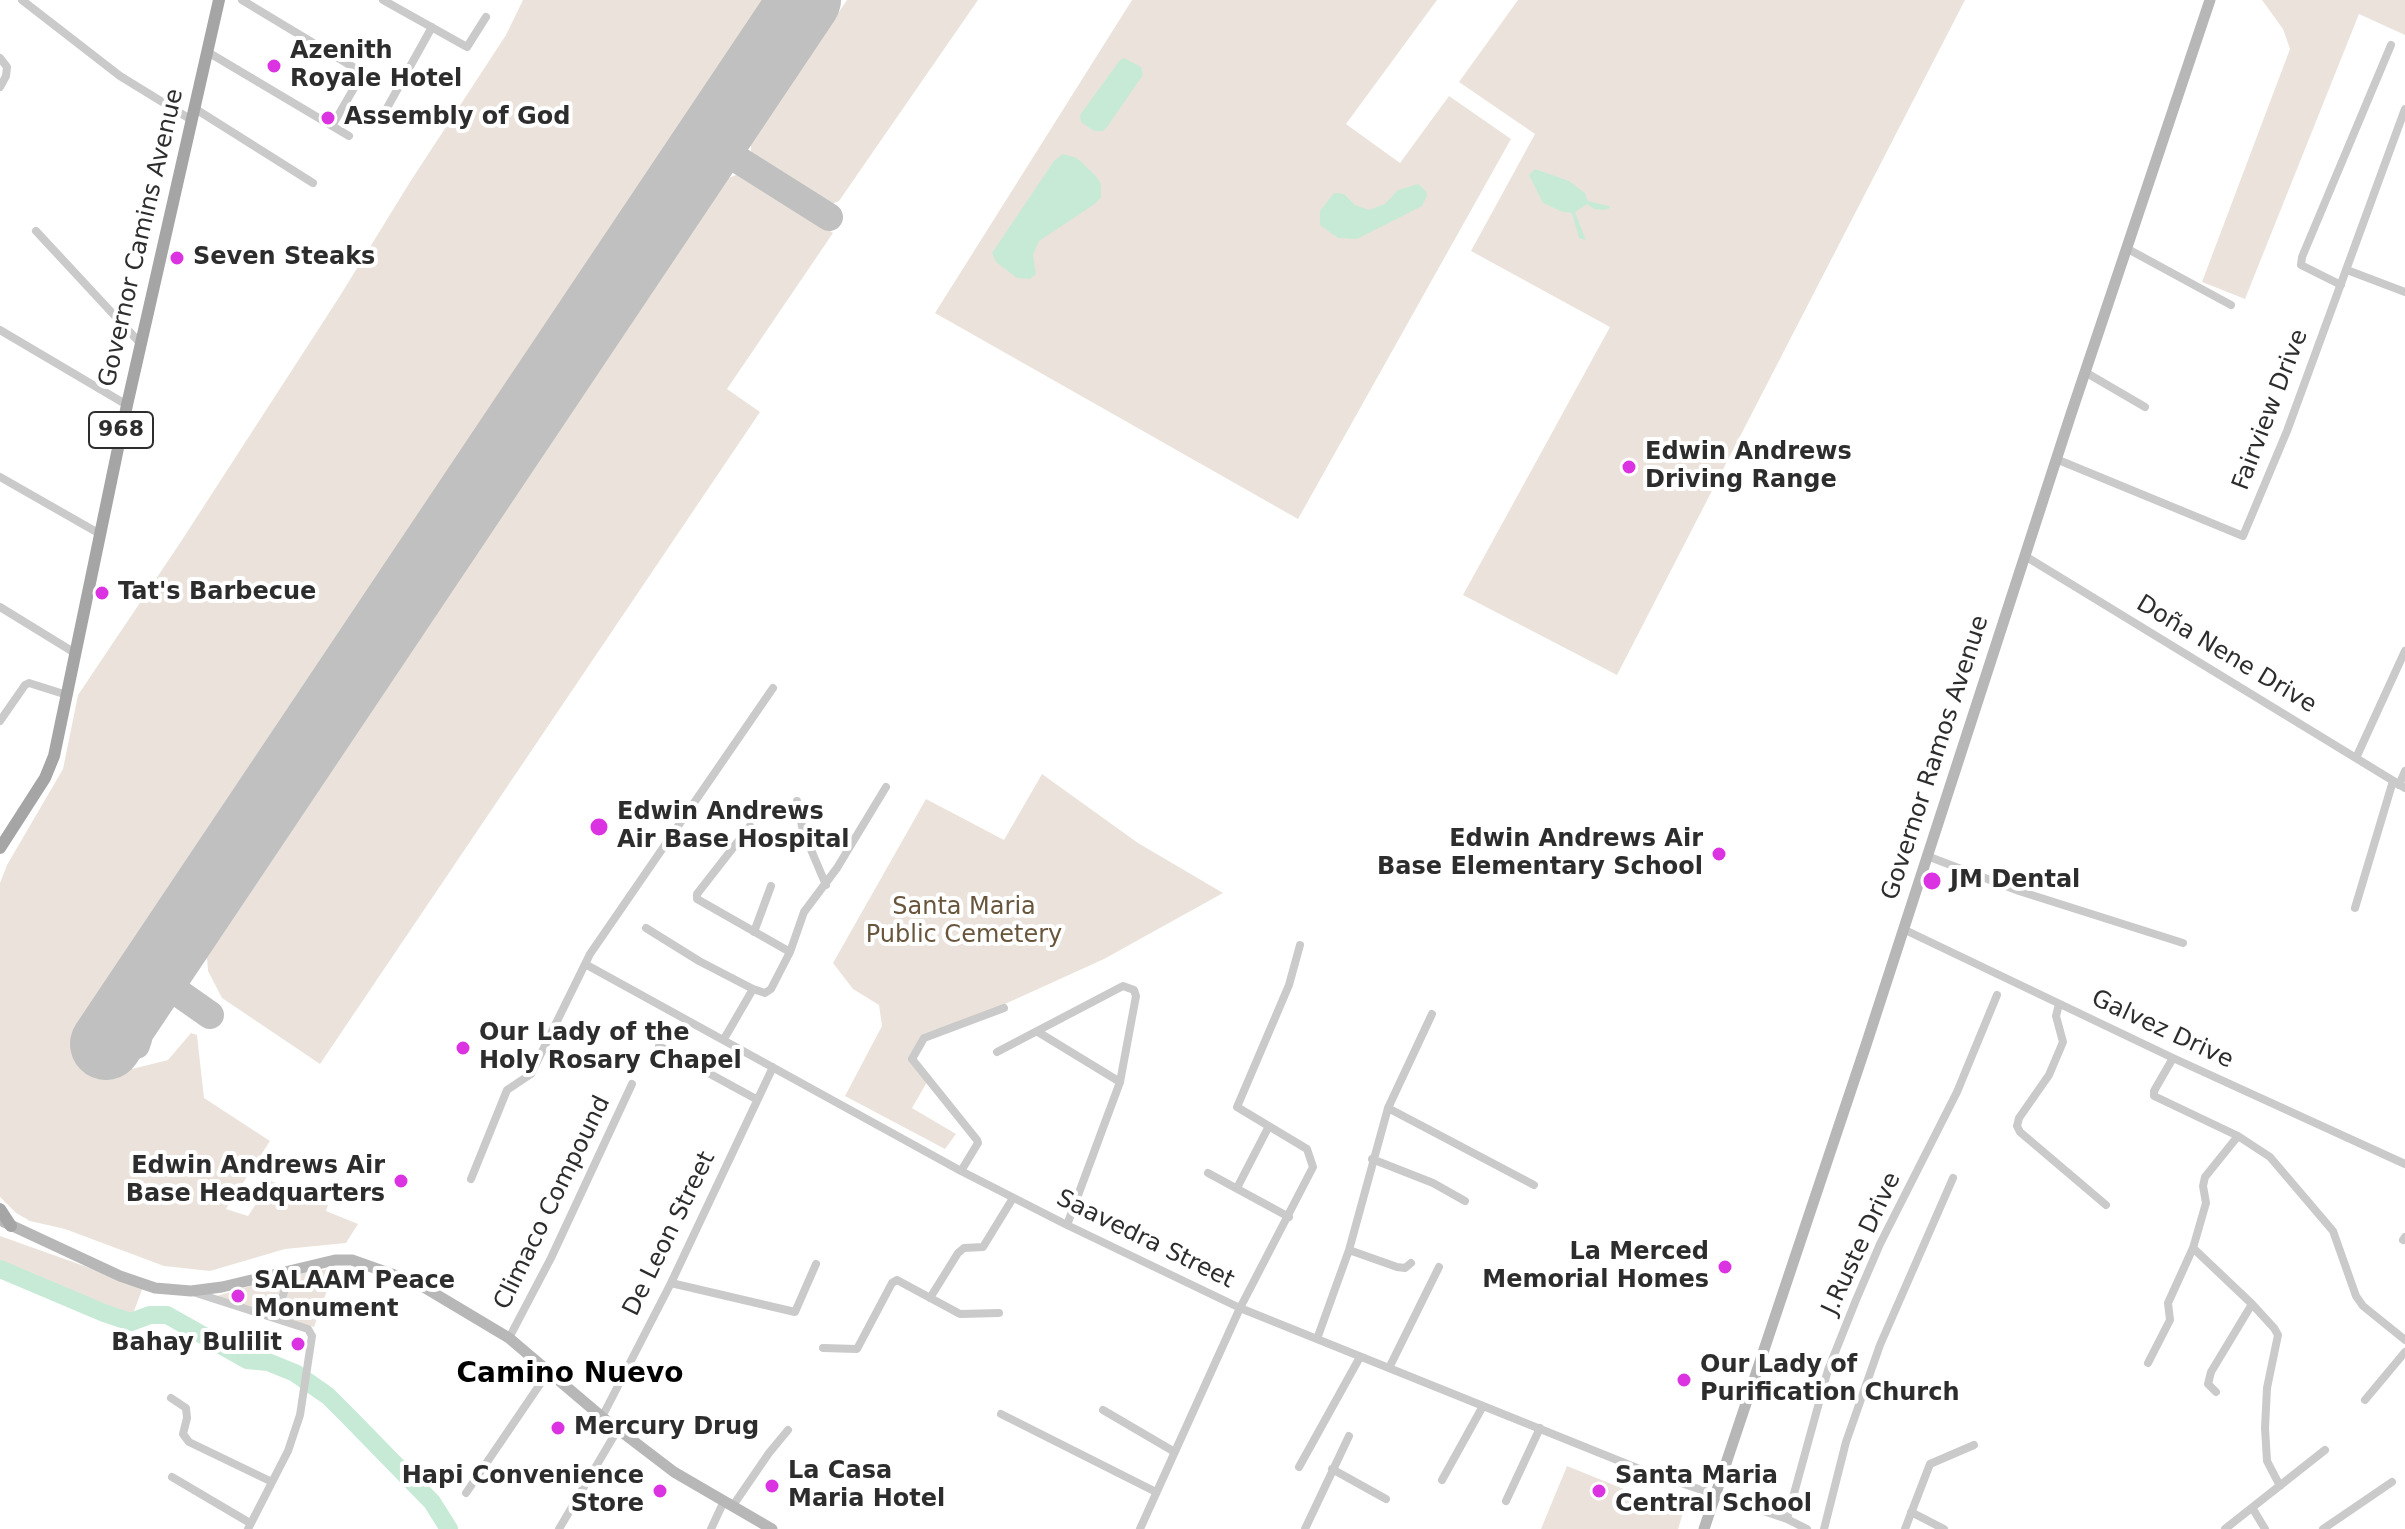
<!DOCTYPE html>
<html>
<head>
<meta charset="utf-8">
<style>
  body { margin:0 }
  canvas { display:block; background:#fff }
</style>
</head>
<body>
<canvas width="2405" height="1529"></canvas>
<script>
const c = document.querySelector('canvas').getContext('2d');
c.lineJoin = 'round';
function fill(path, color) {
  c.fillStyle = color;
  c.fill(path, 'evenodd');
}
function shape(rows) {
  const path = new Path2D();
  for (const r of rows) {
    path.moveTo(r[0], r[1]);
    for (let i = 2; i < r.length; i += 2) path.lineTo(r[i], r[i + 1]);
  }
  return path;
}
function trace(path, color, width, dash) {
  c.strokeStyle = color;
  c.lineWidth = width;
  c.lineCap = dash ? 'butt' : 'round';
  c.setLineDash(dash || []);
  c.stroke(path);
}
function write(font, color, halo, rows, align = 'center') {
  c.font = font + ' "DejaVu Sans",sans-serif';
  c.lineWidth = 8;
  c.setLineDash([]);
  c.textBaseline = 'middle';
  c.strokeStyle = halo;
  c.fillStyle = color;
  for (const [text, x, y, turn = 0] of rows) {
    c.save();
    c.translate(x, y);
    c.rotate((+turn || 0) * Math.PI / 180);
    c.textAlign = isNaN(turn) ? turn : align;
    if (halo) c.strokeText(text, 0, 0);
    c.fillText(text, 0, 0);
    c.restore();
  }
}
fill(shape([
  [523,0,765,0,79,1031,132,1069,168,1060,191,1033,197,1035,204,1098,270,1141,226,1209,248,1216,271,1181,328,1205,326,1211,358,1224,346,1243,285,1249,210,1271,164,1266,65,1229,30,1221,16,1213,0,1197,0,883,7,865,63,769,78,695,180,543,338,299,410,182,506,35],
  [847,0,978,0,839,201,829,205,758,162,751,151,751,143],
  [1132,0,1437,0,1346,124,1400,163,1449,96,1511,139,1298,519,935,313],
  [1518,0,1965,0,1617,675,1463,595,1610,327,1471,251,1535,134,1459,82],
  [2262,0,2405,0,2405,35,2359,14,2245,299,2202,282,2290,49,2283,29],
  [746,174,833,233,727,389,760,412,320,1064,222,998,208,971,207,956,728,178,736,175],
  [1042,774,1138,843,1223,893,1104,959,994,1009,923,1034,909,1060,927,1082,912,1108,956,1134,945,1149,845,1096,882,1026,879,1005,853,989,833,963,926,799,1004,840],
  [0,1236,143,1287,131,1319,0,1263],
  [335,1268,314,1327,279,1317,293,1275],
  [287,1275,272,1315,217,1296],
  [1567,1466,1683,1513,1678,1529,1541,1529]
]), '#ebe3db');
fill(shape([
  [1124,58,1141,67,1143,75,1107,127,1103,131,1094,131,1081,122,1080,115,1120,60],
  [1063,154,1077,158,1096,176,1101,184,1101,197,1096,203,1039,241,1033,255,1036,274,1030,279,1017,278,996,262,992,253,1054,161],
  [1535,169,1569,181,1585,193,1588,201,1609,206,1610,208,1605,210,1594,209,1587,204,1575,212,1586,240,1579,238,1572,213,1563,212,1543,203,1529,175],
  [1418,184,1426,191,1427,196,1422,206,1357,239,1338,238,1320,225,1320,211,1334,193,1344,194,1355,205,1369,210,1385,204,1398,190]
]), '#c7ead6');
trace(shape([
  [0,1269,104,1313,131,1322,150,1315,167,1315,247,1360,268,1362,295,1373,328,1396,348,1416,432,1502,449,1529]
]), '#c7ead6', 18);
trace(shape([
  [710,142,829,217],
  [153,975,210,1015],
  [140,993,109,1007,105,1017,112,1035,131,1046,136,1045,138,1039,148,982]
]), '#c0c0c0', 28);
trace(shape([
  [106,1044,805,0]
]), '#c0c0c0', 72);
trace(shape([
  [22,0,120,76,190,119],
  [242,0,358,70,361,76,332,126],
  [383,0,467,47,486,17],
  [206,51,349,136],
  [0,58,7,67,6,76,0,87],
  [194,108,313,183],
  [387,108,432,27],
  [36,231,141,344],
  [2126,248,2231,305],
  [2347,270,2405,292],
  [2341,285,2301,265,2302,257,2391,45],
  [0,330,127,405],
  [2085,372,2145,407],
  [2056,459,2243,536,2287,431,2405,109],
  [0,477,100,534],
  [2025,556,2405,788],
  [0,607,75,653],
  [0,721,25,685,29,683,67,695],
  [2356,758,2405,651],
  [2399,785,2405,771],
  [797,801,803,831,826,885],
  [750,826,697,894,697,899,790,952],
  [1927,856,2019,891,2183,943],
  [2355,908,2393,781],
  [646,928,699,961,753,989,765,993,771,989,790,952,804,912,837,868,886,787],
  [1903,929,2173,1058,2405,1164],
  [754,932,771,886],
  [585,964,961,1171,1067,1225,1240,1308,1637,1468,1787,1519,1807,1529],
  [2059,1004,2056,1016,2063,1042,2049,1075,2019,1118,2017,1126,2020,1132,2106,1205],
  [1038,1032,1120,1082],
  [724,1039,753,989],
  [659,1046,756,1099],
  [997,1052,1123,986,1134,990,1136,996,1120,1082,1067,1225],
  [2173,1058,2154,1091,2154,1096,2238,1136,2270,1157,2333,1231,2356,1296,2363,1306,2405,1340],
  [1388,1108,1534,1185],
  [1372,1159,1433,1183,1465,1201],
  [961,1171,978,1143,977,1140,912,1059,924,1038,1004,1008],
  [1208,1173,1289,1217],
  [471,1179,507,1090,531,1074,590,954,773,688],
  [1237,1188,1269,1126],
  [2403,1240,2405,1237],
  [2193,1248,2252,1304,2274,1328,2278,1335,2267,1388,2265,1428,2267,1461,2280,1486],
  [1349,1250,1397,1267,1405,1268,1411,1263],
  [671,1283,795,1312,816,1264],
  [193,1292,308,1329,312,1336,300,1415,288,1451,248,1529],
  [930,1298,958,1253,964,1248,983,1247,1013,1198],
  [275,1318,292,1269],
  [509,1338,551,1258,632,1084],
  [1317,1339,1349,1250,1388,1108,1432,1014],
  [823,1348,857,1349,892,1283,897,1280,960,1314,999,1313],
  [2148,1363,2170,1320,2168,1303,2193,1248,2206,1203,2203,1186,2205,1177,2238,1136],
  [1389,1368,1439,1267],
  [2216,1392,2208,1384,2211,1372,2252,1304],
  [171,1398,186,1408,187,1418,183,1434,189,1442,270,1481],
  [2365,1400,2405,1352],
  [1103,1410,1173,1451],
  [1001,1414,1156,1492],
  [602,1417,671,1283,773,1067],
  [1299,1467,1360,1357],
  [1332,1469,1386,1499],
  [172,1477,250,1523],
  [1442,1480,1483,1406],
  [466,1493,549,1371],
  [1506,1501,1540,1428],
  [732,1507,769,1453,788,1430],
  [2253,1509,2265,1529],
  [1911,1512,1944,1529],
  [1787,1519,1828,1370,1856,1300,1880,1244,1957,1092,1997,995],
  [559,1529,618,1429],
  [711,1529,724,1501],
  [1140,1529,1240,1308,1313,1167,1307,1149,1237,1107,1289,985,1300,945],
  [1305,1529,1349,1436],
  [1824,1529,1846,1442,1880,1345,1953,1178],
  [1905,1529,1930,1464,1974,1445],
  [2225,1529,2325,1450],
  [2323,1529,2392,1482]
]), '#cacaca', 8);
trace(shape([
  [4,1222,120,1276,155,1288,191,1291,222,1287,335,1260,352,1260,417,1283,509,1338,602,1417,674,1472,772,1529],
  [1704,1529,1865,1048,2071,414,2210,0]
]), '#b7b7b7', 11);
trace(shape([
  [0,848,45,778,54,756,127,405,219,0],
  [0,1209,11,1226]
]), '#a5a5a5', 12);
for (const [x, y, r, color] of [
  [274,66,8,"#db33e1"],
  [328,118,8,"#db33e1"],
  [177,258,8,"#db33e1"],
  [1629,467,8,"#db33e1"],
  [102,593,8,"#db33e1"],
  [599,827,10,"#db33e1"],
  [1719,854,8,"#db33e1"],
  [1932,881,10,"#db33e1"],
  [463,1048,8,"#db33e1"],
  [401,1181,8,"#db33e1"],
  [1725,1267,8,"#db33e1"],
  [238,1296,8,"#db33e1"],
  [298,1344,8,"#db33e1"],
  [1684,1380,8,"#db33e1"],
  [558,1428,8,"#db33e1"],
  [772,1486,8,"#db33e1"],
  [660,1491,8,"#db33e1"],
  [1599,1491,8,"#db33e1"]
]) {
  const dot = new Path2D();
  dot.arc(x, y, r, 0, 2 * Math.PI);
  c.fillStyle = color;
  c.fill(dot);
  trace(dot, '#fff', 3);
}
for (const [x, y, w] of [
  [121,430,64]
]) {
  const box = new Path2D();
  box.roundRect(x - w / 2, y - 18, w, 36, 6);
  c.fillStyle = '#fff';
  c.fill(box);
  trace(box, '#2d2d2d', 2);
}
write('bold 22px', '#2d2d2d', null, [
  ["968",121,430]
]);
write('bold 24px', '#2d2d2d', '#fff', [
  ["Azenith",290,52],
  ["Royale Hotel",290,80],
  ["Assembly of God",344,118],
  ["Seven Steaks",193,258],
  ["Edwin Andrews",1645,453],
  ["Driving Range",1645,481],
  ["Tat's Barbecue",118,593],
  ["Edwin Andrews",617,813],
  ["Air Base Hospital",617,841],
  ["Edwin Andrews Air",1703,840,"right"],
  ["Base Elementary School",1703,868,"right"],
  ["JM Dental",1950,881],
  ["Our Lady of the",479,1034],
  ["Holy Rosary Chapel",479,1062],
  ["Edwin Andrews Air",385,1167,"right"],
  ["Base Headquarters",385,1195,"right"],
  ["La Merced",1709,1253,"right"],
  ["Memorial Homes",1709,1281,"right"],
  ["SALAAM Peace",254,1282],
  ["Monument",254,1310],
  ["Bahay Bulilit",282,1344,"right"],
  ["Our Lady of",1700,1366],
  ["Purification Church",1700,1394],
  ["Mercury Drug",574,1428],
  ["La Casa",788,1472],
  ["Maria Hotel",788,1500],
  ["Hapi Convenience",644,1477,"right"],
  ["Store",644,1505,"right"],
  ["Santa Maria",1615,1477],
  ["Central School",1615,1505]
], 'left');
write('24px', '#2d2d2d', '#fff', [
  ["Governor Camins Avenue",142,238,-77],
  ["Fairview Drive",2271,410,-69],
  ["Doña Nene Drive",2226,655,31],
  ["Governor Ramos Avenue",1936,758,-72],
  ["Galvez Drive",2162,1030,25],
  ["Climaco Compound",553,1203,-64],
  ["De Leon Street",670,1234,-64],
  ["Saavedra Street",1145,1240,26],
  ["J.Ruste Drive",1862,1244,-65]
]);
write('24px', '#68553c', '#fff', [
  ["Santa Maria",964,908],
  ["Public Cemetery",964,936]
]);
write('bold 28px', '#000', '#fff', [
  ["Camino Nuevo",570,1375]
]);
</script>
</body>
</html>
